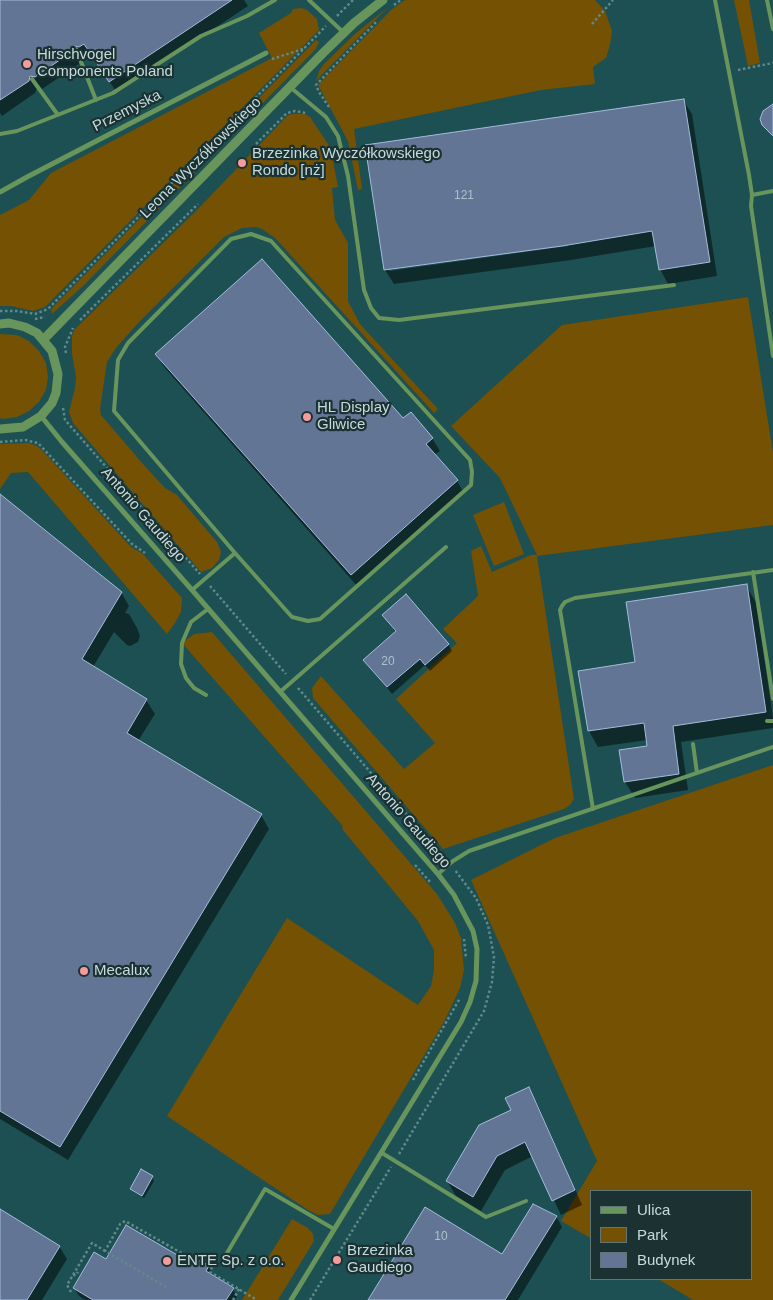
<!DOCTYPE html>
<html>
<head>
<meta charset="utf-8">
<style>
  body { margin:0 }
  #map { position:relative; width:773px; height:1300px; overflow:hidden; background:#1d5052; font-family:Arial,sans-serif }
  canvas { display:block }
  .legend { position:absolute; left:590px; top:1190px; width:162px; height:90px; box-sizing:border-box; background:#1c3132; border:1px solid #5f7576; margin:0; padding:6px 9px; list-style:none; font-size:15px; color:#c3dcdd }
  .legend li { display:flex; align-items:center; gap:10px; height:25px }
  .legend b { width:25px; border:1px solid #5f7576 }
</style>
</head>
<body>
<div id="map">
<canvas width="773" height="1300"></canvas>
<ul class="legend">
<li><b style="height:6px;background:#68955c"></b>Ulica</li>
<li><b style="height:14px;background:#745103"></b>Park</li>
<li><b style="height:14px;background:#627594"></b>Budynek</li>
</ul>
</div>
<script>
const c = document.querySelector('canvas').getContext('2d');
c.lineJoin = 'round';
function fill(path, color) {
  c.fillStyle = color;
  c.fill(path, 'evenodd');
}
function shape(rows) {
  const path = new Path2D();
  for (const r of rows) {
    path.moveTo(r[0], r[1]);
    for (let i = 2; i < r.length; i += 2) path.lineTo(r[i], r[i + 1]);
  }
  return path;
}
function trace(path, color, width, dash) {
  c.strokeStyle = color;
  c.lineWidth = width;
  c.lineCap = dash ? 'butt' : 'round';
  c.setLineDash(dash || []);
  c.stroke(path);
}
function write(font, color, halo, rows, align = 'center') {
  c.font = font + ' Arial,sans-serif';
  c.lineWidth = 4.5;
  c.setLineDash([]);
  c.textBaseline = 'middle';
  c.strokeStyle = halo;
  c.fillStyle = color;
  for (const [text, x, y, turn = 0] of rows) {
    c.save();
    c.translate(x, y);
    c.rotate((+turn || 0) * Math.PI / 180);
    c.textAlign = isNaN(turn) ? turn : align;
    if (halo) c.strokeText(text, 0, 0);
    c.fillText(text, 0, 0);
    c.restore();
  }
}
fill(shape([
  [405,0,595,0,605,11,612,31,610,45,606,58,593,67,595,84,541,90,354,129,362,189,358,190,348,141,318,85,391,10],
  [734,0,749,0,760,63,748,66],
  [301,8,307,10,317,19,319,30,45,307,33,311,11,306,0,306,0,215,29,200,51,173,272,58,259,33,291,13,293,9],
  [387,8,316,81,319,71,324,64,356,33],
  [316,40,319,42,315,50,83,286,52,314,51,310,54,306],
  [291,114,305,114,310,117,328,144,332,155,338,187,332,188,335,220,348,243,348,301,360,324,438,409,434,413,275,238,262,229,256,227,242,228,224,237,139,322,116,348,107,362,100,409,101,415,143,464,165,488,177,495,217,542,221,552,219,560,212,568,201,572,73,423,69,412,75,388,76,377,72,354,72,336,74,330,198,209,287,116],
  [748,297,773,453,773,525,537,556,574,799,570,805,564,809,443,849,313,698,312,688,321,676,404,769,435,743,396,699,457,643,443,629,478,596,471,551,481,546,492,572,531,555,537,555,500,478,451,426,562,325],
  [0,334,17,335,29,341,39,351,46,363,48,377,46,390,39,402,29,411,17,417,3,419,0,418],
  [29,443,37,446,42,450,131,547,143,554,182,598,181,612,175,623,167,634,28,472,11,473,0,489,0,444],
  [504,502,524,554,494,566,473,515],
  [212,632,437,894,455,923,461,938,464,970,460,988,444,1022,330,1214,318,1215,308,1210,167,1116,287,918,418,1005,431,986,434,970,434,950,418,921,343,830,342,825,182,643,194,634],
  [773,765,773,1300,693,1300,658,1279,752,1279,752,1191,592,1191,592,1239,561,1221,597,1161,471,880,555,838],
  [292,1219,308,1228,313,1234,314,1241,278,1300,242,1300]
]), '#745103');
fill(shape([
  [0,0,244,0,248,6,117,93,92,55,87,59,81,58,79,61,79,64,42,89,37,88,35,93,2,116,0,113],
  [683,100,692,114,717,276,668,284,660,269,656,246,571,260,394,284,385,270],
  [568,244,568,246,389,271,389,268],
  [156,354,403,420,432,438,440,451,434,455,457,481,464,493,358,587,164,367],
  [0,501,121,592,129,606,125,613,129,614,137,628,140,636,138,642,130,646,127,645,114,632,93,667,146,700,155,714,138,741,261,815,269,829,68,1160,0,1119],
  [746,586,756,602,773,718,773,728,681,742,688,790,635,798,625,782,621,751,648,747,647,740,598,747,589,731,580,672,636,663],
  [384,615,448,644,452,651,430,671,425,665,392,694,365,660,396,633],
  [528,1089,537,1103,582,1205,561,1215,533,1156,505,1170,481,1211,456,1196,447,1181,512,1111],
  [152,1177,154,1181,144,1198,134,1192,131,1189],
  [0,1211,59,1246,67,1259,42,1300,0,1300],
  [556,1216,562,1227,518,1300,369,1300,503,1255],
  [107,1261,197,1268,208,1266,213,1275,212,1276,233,1289,237,1297,235,1300,85,1300,79,1296,74,1288]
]), '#0007');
const building = shape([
  [0,0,232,0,109,82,84,44,79,47,74,46,72,48,73,51,35,77,30,76,29,81,0,100,0,0],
  [684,99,710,262,659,270,652,231,562,246,384,270,365,145,684,99],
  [773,104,773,136,762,125,760,119,763,111,773,104],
  [262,259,403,418,411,412,433,438,426,444,458,480,351,575,155,354,262,259],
  [0,494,122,592,82,659,147,699,127,733,262,814,60,1147,0,1111,0,494],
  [747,584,766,712,673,726,679,774,624,782,619,750,647,746,644,723,588,731,578,671,635,662,626,602,747,584],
  [406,594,449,644,425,665,420,659,387,687,363,660,396,631,382,615,406,594],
  [529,1087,575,1190,552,1201,525,1142,497,1156,473,1197,446,1181,479,1125,511,1110,505,1098,529,1087],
  [141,1169,153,1176,142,1196,130,1189,141,1169],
  [533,1204,557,1216,505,1300,368,1300,425,1207,502,1254,533,1204],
  [0,1209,60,1246,27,1300,0,1300,0,1209],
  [126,1225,196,1266,200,1260,209,1266,206,1271,234,1288,226,1300,93,1300,73,1288,94,1252,106,1259,126,1225]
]);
fill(building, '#627594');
trace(building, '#a5bbdc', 1);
trace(shape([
  [394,5,401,0],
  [337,16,353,0],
  [592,24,613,0],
  [272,59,303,49],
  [738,70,773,63],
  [329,107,319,92,316,85,377,21],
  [256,144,287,113,295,111,306,113],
  [0,311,17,311,35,314,48,309,326,26],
  [35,319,45,317],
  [80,320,198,204],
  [66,353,65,347,73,328],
  [63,408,65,420,200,574],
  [0,442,25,440,38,443,132,544,145,553],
  [210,586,286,674],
  [298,688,444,858],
  [415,865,431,883],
  [464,939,466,959],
  [413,1080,460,998],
  [399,1154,484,1011,492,982,494,957,488,925,476,898,455,870],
  [212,1267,210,1272,257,1300],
  [73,1275,76,1275,78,1272],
  [166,1287,105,1251,120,1224,125,1221,194,1260,197,1258],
  [71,1292,67,1285,92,1243,105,1251],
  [233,1300,239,1289],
  [310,1300,391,1167]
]), '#61898b', 2.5, [2.5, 2.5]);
trace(shape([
  [309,0,344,33],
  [715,0,749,175,752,195,751,206,773,356],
  [767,0,773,29],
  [76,49,96,100],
  [32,79,58,115],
  [290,87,326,117,338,136,348,176,364,290,371,308,379,318,399,320,674,285],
  [0,134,17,131,113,93,201,36,247,16,275,0],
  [752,195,773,191],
  [753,572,773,699],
  [192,590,235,553,114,411,118,360,128,343,231,239,251,234,271,241,470,460,472,472,471,485,320,619,308,621,292,617,235,553],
  [280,692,446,547],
  [206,695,194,688,186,678,181,664,182,643,191,622,208,609],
  [767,721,773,721],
  [693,744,697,773],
  [593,809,560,610,562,606,565,602,575,598,773,570],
  [438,874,453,861,469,851,773,747],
  [382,1153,486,1217,526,1201],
  [227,1253,265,1189,334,1229]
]), '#68955c', 4);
trace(shape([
  [0,192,27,177,266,53],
  [41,416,62,442,192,590,438,874,454,895,473,931,477,949,476,981,470,1002,461,1022,291,1300]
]), '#68955c', 5);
trace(shape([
  [0,324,9,323,25,327,37,333,52,351,58,374,56,393,52,403,41,416,23,427,0,429],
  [43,340,323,53,354,23,383,0]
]), '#68955c', 9);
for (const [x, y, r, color] of [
  [27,64,5,"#f59b9b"],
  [242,163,5,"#f59b9b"],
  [307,417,5,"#f59b9b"],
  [84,971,5,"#f59b9b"],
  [337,1260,5,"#f59b9b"],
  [167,1261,5,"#f59b9b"]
]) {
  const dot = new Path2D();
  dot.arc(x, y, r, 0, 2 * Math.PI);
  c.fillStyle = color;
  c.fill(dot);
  trace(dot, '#1c3132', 2);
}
write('12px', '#abc2cb', null, [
  ["121",464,196],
  ["20",388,662],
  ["10",441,1237]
]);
write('15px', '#c3dcdd', '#1c3132', [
  ["Hirschvogel",37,55],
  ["Components Poland",37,72],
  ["Brzezinka Wyczółkowskiego",252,154],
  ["Rondo [nż]",252,171],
  ["HL Display",317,408],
  ["Gliwice",317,425],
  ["Mecalux",94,971],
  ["Brzezinka",347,1251],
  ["Gaudiego",347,1268],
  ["ENTE Sp. z o.o.",177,1261]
], 'left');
write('15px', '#c3dcdd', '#1c3132', [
  ["Przemyska",127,111,-27],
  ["Leona Wyczółkowskiego",201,158,-45],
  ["Antonio Gaudiego",143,515,49],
  ["Antonio Gaudiego",408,821,49]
]);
</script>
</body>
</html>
